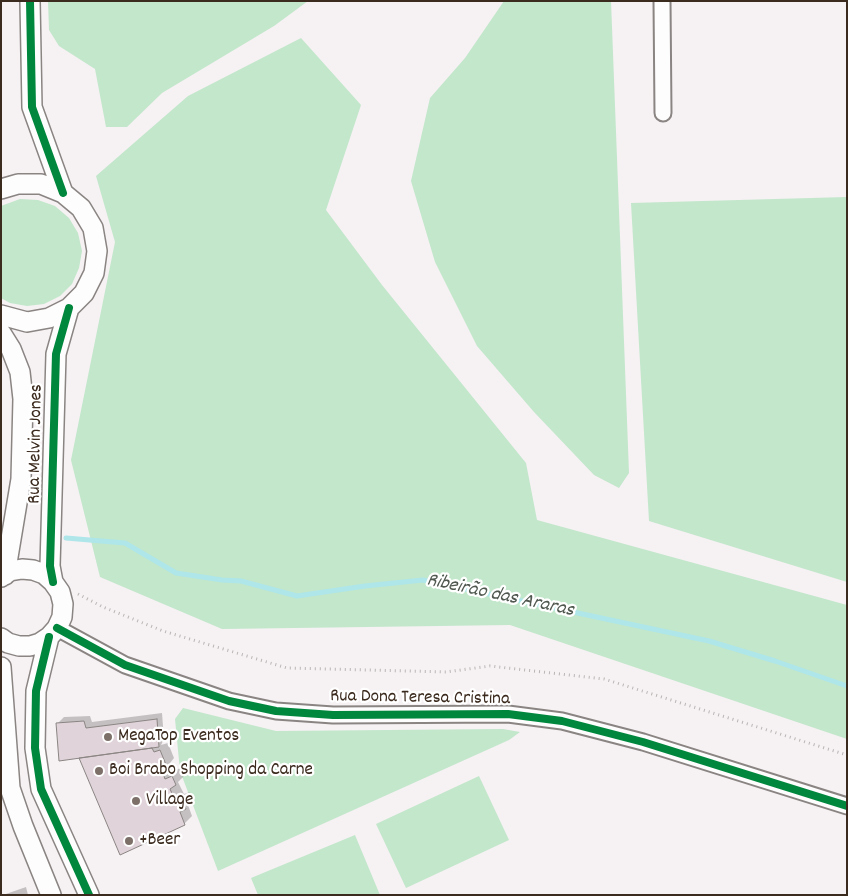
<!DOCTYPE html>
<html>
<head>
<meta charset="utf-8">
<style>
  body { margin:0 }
  #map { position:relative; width:848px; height:896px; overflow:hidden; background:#f6f1f3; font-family:Dekko,sans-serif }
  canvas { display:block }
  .frame { position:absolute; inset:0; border:2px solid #3b2a1e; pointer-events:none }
</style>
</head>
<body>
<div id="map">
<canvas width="848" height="896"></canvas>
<div class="frame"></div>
</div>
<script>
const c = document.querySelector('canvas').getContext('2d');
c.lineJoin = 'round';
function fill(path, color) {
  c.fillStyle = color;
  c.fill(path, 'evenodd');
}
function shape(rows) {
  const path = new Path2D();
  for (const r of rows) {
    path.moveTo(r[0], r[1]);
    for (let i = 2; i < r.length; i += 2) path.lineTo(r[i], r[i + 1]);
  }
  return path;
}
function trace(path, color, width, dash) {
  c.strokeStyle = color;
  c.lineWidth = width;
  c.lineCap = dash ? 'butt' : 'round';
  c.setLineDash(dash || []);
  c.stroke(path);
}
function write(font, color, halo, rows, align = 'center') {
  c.font = font + ' Dekko,sans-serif';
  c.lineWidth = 4.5;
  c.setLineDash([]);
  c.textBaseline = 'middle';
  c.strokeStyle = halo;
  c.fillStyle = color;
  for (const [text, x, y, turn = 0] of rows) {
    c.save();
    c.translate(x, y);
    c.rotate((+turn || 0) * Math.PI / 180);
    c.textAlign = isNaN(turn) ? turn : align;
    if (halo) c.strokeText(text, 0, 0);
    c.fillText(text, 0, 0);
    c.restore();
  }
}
fill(shape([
  [48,1,308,1,274,26,162,93,127,127,106,127,95,69,59,46,49,30],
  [504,1,611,1,629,473,619,488,594,475,534,412,477,346,435,262,411,181,430,98,465,58],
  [301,38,361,105,326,210,382,285,526,463,537,520,847,605,847,739,510,625,222,629,100,577,71,460,115,242,96,176,188,96],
  [847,197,847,582,649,521,631,203],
  [20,199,38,200,55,206,69,218,78,233,82,251,79,268,72,284,60,296,44,304,27,306,10,303,1,298,1,206],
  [183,708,276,731,503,729,520,732,509,740,218,871,180,771,175,719],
  [479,776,509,840,406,888,376,824],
  [355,835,380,895,258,895,251,878]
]), '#c2e7cb');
fill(shape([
  [162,713,164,739,161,745,168,743,174,758,170,763,173,772,180,768,184,776,178,782,184,794,190,792,193,800,188,805,192,816,184,824,58,723,64,717,90,716,92,722],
  [26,887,28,895,3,895]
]), '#0003');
trace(shape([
  [66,538,125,543,176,573,222,580,241,581,297,596,365,586,423,580,709,641,775,661,847,686]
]), '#aee6ea', 5);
const building = shape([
  [157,719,159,747,59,761,56,723,84,721,86,728,157,719],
  [152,748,154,752,160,750,167,767,162,771,165,779,172,776,176,785,170,789,176,802,182,799,186,809,180,812,185,825,120,855,79,758,152,748]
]);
fill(building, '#e0d3d9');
trace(building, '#8a8583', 1);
const minor = shape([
  [662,1,663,113],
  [57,628,125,665,229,701,276,711,333,715,508,714,562,721,643,742,847,806]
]);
const tertiary = shape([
  [30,1,32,107,63,193],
  [1,189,18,184,41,184,63,193,81,208,93,228,97,251,94,273,84,293,69,308,49,318,27,322,1,315],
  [1,333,11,349,20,372,23,399,21,479,5,575],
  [1,577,10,571,22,569,33,570,44,574,53,582,60,592,63,604,62,617,57,628,49,637,40,643,30,646,19,646,8,643,1,638],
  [53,582,50,566,56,354,69,308],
  [49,637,36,691,35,748,41,789,89,895],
  [1,667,10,788,23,826,51,895]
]);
trace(minor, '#8a8583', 19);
trace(tertiary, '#8a8583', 22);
trace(shape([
  [78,594,103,607,163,631,287,668,446,672,490,666,604,679,847,755]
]), '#b8b6b4', 3, [1, 4]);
trace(minor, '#fefdfd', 15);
trace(tertiary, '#fefdfd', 19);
trace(shape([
  [30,1,32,107,63,193],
  [53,582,50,566,56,354,69,308],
  [57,628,125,665,229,701,276,711,333,715,508,714,562,721,643,742,847,806],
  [49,637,36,691,35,748,41,789,89,895]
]), '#00873e', 8);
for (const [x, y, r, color] of [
  [108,737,5,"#7c7069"],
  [99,771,5,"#7c7069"],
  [136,801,5,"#7c7069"],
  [129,841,5,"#7c7069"]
]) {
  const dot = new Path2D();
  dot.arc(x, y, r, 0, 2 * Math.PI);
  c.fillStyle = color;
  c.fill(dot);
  trace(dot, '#fff', 2);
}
write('19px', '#3b2a1e', '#fff', [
  ["Rua Melvin Jones",37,444,-89],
  ["Rua Dona Teresa Cristina",420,699,1]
]);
write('19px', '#3b2a1e', '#fff', [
  ["MegaTop Eventos",118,737],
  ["Boi Brabo Shopping da Carne",109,771],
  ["Village",146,801],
  ["+Beer",139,841]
], 'left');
write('italic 20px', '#505850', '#fff', [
  ["Ribeirão das Araras",500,597,12]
]);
</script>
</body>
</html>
